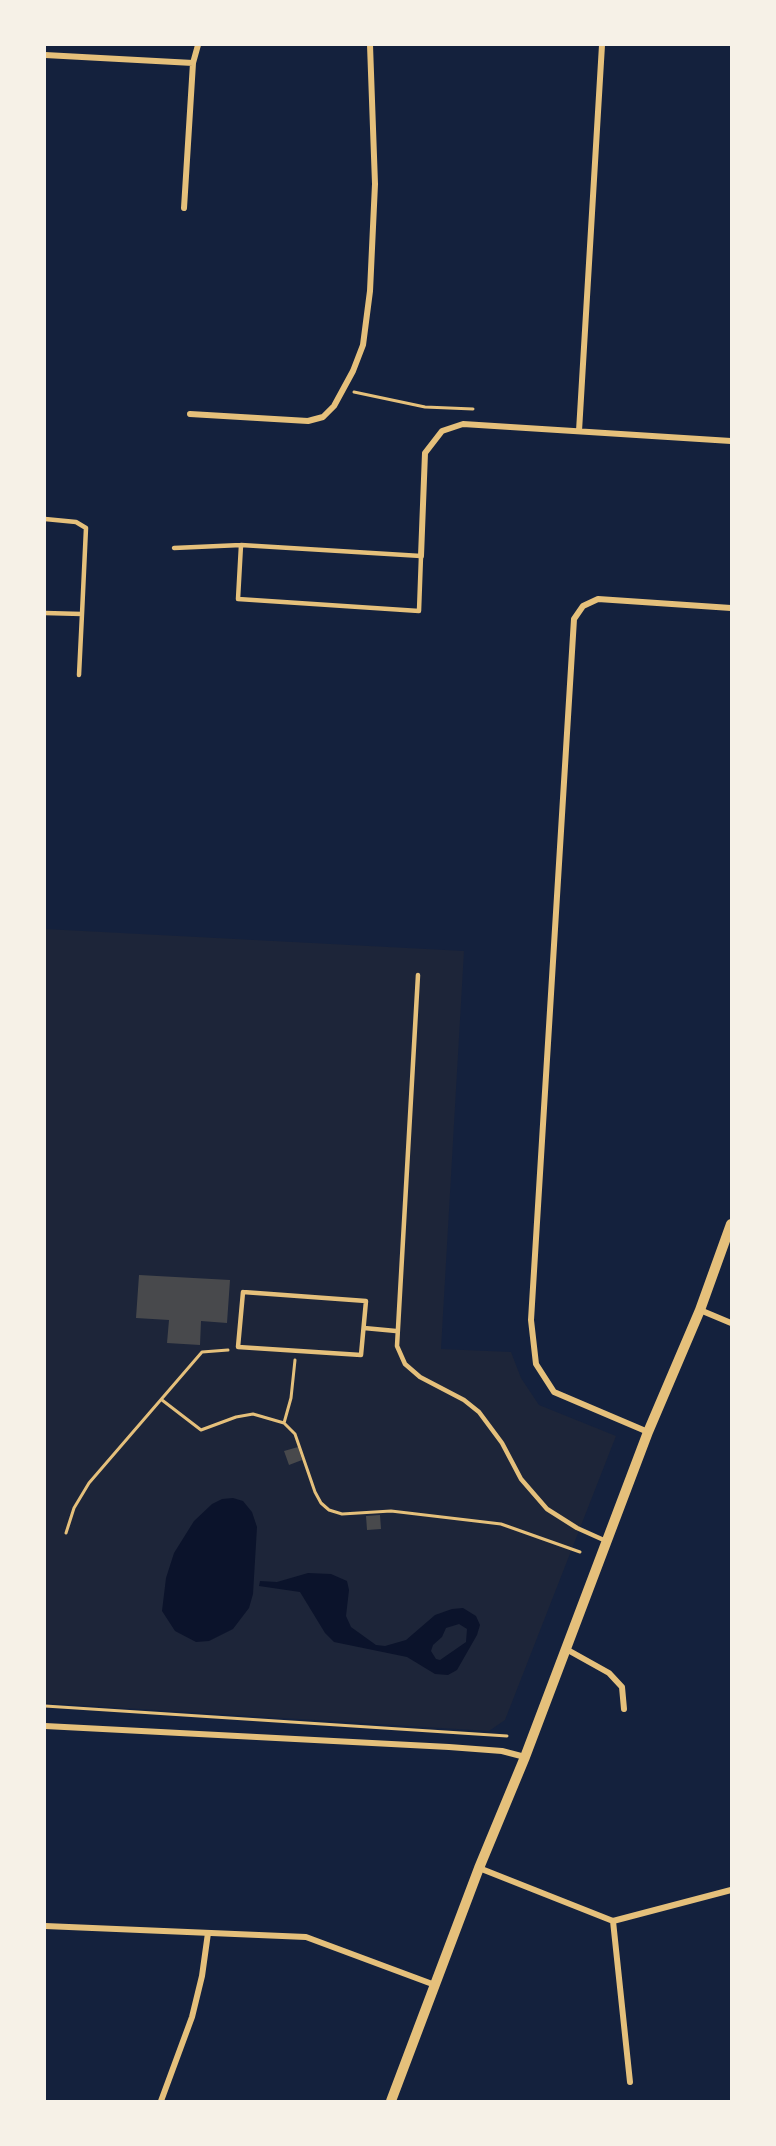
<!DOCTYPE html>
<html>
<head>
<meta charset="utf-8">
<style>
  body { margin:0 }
  #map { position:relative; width:776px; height:2146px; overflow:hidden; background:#14213d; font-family:"Fira Sans",sans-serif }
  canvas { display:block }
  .frame { position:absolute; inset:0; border:46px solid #f6f1e7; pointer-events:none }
</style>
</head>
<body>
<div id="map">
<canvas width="776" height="2146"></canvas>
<div class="frame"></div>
</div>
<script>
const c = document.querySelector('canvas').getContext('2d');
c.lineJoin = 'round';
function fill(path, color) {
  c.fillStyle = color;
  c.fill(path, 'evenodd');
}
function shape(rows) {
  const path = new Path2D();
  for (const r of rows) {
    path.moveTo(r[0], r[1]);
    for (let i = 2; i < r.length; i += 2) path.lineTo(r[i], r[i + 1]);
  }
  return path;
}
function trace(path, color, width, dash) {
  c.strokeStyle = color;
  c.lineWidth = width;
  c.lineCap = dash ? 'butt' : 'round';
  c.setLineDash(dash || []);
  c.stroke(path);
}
fill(shape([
  [45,929,464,951,441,1349,511,1352,521,1378,539,1405,616,1436,505,1720,489,1731,45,1703]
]), '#1d2539');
fill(shape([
  [233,1498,243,1501,252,1512,257,1527,253,1594,249,1608,233,1629,209,1641,196,1642,175,1631,162,1611,166,1578,174,1553,194,1521,212,1504,222,1499],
  [308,1573,331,1574,347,1581,349,1590,346,1616,351,1627,376,1645,385,1646,406,1640,435,1615,452,1609,463,1608,476,1616,480,1625,477,1635,457,1670,448,1675,435,1674,407,1657,334,1642,325,1633,300,1592,259,1586,260,1581,277,1582],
  [459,1624,467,1629,466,1642,440,1660,436,1659,431,1651,433,1645,442,1637,446,1628]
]), '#0b132b');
fill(shape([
  [139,1275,230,1280,227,1323,201,1321,200,1345,167,1343,169,1320,136,1318],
  [298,1447,302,1460,289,1465,284,1451],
  [380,1515,381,1529,367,1530,366,1516]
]), '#48494c');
trace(shape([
  [354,392,425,407,473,409],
  [162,1400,201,1430,236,1417,253,1414,284,1423,295,1434,315,1492,321,1503,329,1510,342,1514,391,1511,501,1524,580,1552],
  [284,1423,291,1398,295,1360],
  [66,1533,74,1508,89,1483,202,1352,228,1350],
  [45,1706,507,1736]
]), '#e5c07b', 3);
trace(shape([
  [45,519,76,522,86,528,82,614,45,613],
  [174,548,241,545,421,556,419,611,238,599,241,545],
  [79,675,82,614],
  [418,975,397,1346,405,1364,420,1377,464,1400,479,1412,502,1443,521,1479,547,1509,577,1528,606,1541],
  [243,1292,366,1301,361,1355,238,1347,243,1292],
  [364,1328,396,1331]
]), '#e5c07b', 4.5);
trace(shape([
  [45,55,193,63],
  [184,208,193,63,198,45],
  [190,414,308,421,323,417,334,406,353,371,363,345,370,291,375,184,370,45],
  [579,431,602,45],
  [421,556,425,453,442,431,463,424,731,441],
  [700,1310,731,1323],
  [648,1432,554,1392,536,1364,531,1320,574,619,583,606,598,599,731,608],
  [566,1649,609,1673,622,1687,624,1709],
  [45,1726,449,1747,502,1751,525,1757],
  [479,1868,613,1921,731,1890],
  [613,1921,630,2082],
  [45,1926,306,1937,435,1985],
  [161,2101,192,2017,202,1976,208,1933]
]), '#e5c07b', 6);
trace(shape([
  [391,2101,479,1868,525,1757,648,1432,700,1310,731,1224]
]), '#e5c07b', 10);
</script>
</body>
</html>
